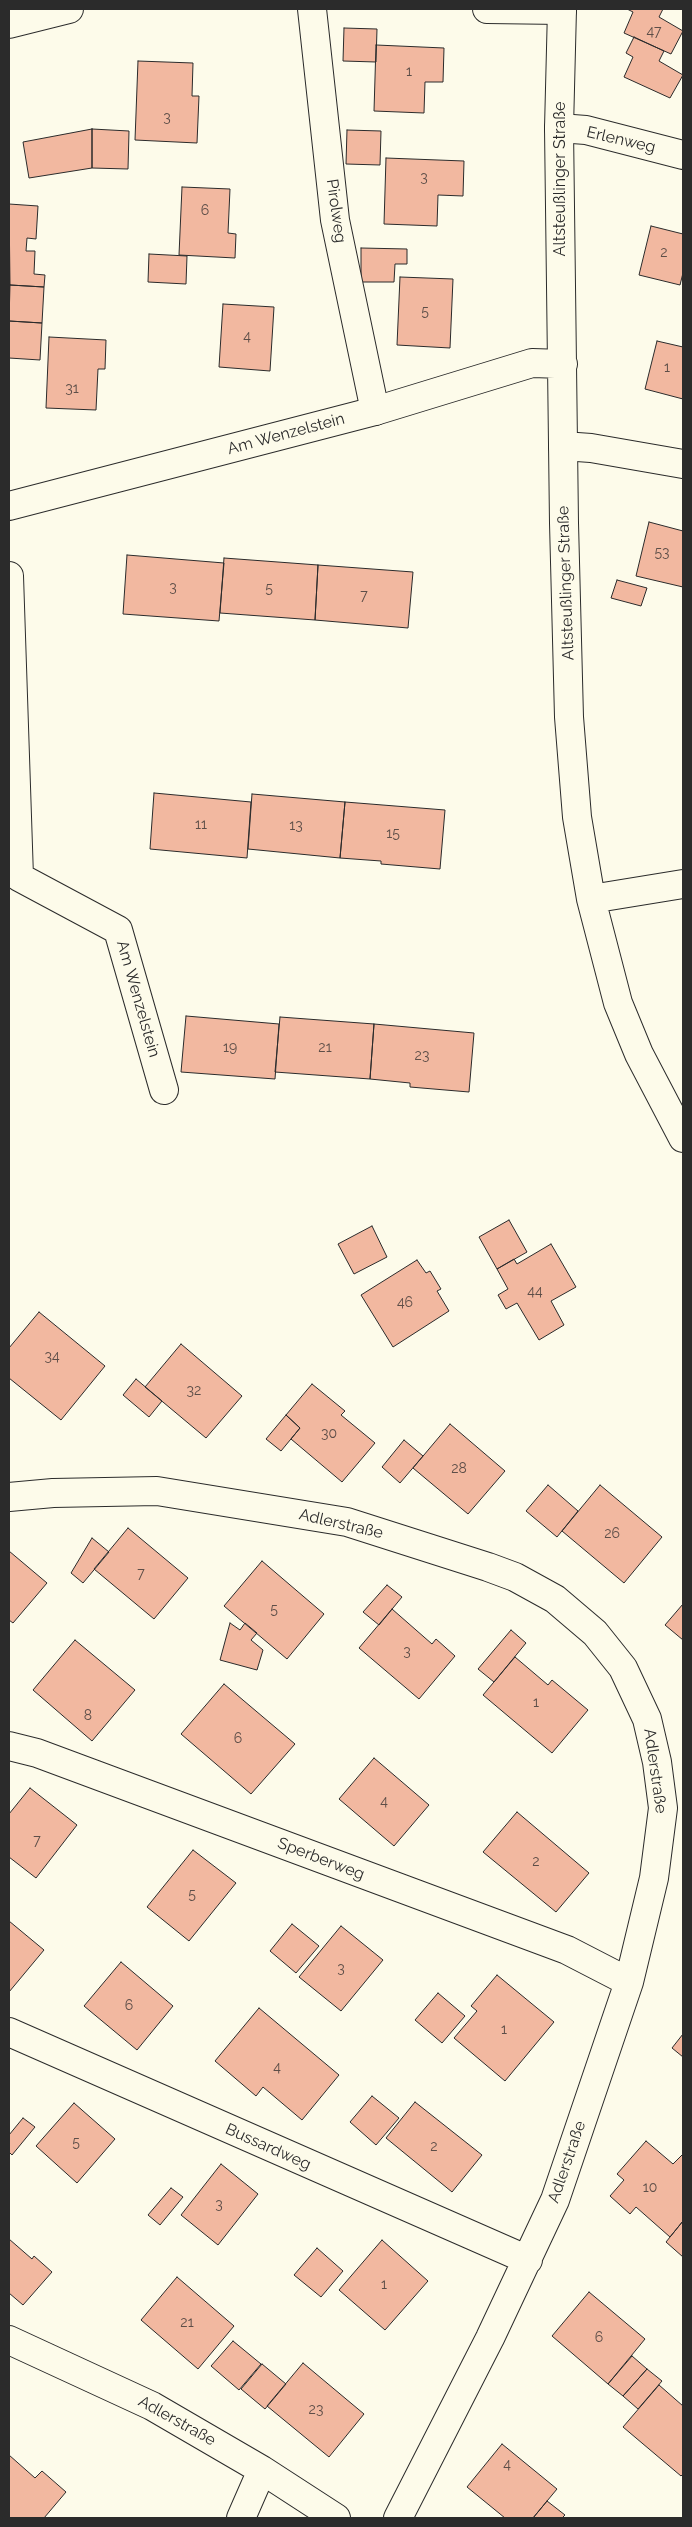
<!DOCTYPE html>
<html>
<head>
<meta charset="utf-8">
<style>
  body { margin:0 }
  #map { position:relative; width:692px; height:2527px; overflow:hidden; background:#fdfbea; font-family:Raleway,sans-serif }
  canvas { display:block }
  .frame { position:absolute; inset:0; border:10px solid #2b2b2b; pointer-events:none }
</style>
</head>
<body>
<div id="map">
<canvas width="692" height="2527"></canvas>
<div class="frame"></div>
</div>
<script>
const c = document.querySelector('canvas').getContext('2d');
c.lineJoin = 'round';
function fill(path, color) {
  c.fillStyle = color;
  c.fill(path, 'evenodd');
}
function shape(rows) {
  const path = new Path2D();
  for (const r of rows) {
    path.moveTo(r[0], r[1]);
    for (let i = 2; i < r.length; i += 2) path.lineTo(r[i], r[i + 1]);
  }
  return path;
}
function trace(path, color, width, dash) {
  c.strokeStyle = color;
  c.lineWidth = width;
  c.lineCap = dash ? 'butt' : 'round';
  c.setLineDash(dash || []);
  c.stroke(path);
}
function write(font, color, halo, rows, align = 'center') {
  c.font = font + ' Raleway,sans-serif';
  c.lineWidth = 4;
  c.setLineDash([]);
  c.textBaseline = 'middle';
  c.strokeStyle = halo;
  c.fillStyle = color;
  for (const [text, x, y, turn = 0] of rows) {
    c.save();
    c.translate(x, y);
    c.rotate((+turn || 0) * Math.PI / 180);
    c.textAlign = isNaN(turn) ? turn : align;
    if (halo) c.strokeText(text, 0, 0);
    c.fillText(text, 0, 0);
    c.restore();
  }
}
const building = shape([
  [627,9,663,9,659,17,683,31,671,54,624,33,633,12,627,9],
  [344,28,377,29,376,62,343,61,344,28],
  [634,37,664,51,659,61,683,75,670,98,624,77,633,57,626,53,634,37],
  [376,45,444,48,443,82,425,82,424,113,374,111,376,45],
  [138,61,193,63,192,96,199,96,197,143,135,140,138,61],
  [92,129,92,168,29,178,23,142,92,129],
  [92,129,129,131,128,169,92,168,92,129],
  [347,130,381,131,380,165,346,164,347,130],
  [386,158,464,161,463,196,438,195,437,226,384,224,386,158],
  [182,187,230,189,228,233,236,234,235,258,179,255,182,187],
  [9,204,38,206,36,239,27,238,26,251,35,251,34,274,45,275,44,287,10,285,9,204],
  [651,226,683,234,683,273,680,285,639,275,651,226],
  [361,248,407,249,407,264,395,264,394,282,361,282,361,248],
  [149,254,187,256,186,284,148,282,149,254],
  [400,277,453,279,450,348,397,345,400,277],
  [10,285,44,287,42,323,9,321,10,285],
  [223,304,274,307,270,371,219,367,223,304],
  [9,321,42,323,40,360,9,358,9,321],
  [49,337,106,340,105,369,98,369,96,410,46,408,49,337],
  [657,341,683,347,683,399,645,389,657,341],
  [649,522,683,531,683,587,636,576,649,522],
  [127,555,224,563,219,621,123,614,127,555],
  [224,558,318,565,315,620,220,613,224,558],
  [318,565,413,572,408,628,315,620,318,565],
  [617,580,647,588,641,606,611,598,617,580],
  [154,793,251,802,247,858,150,849,154,793],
  [252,794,345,802,340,858,248,849,252,794],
  [345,802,445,810,440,869,381,864,381,861,340,858,345,802],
  [186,1016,279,1024,275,1079,181,1072,186,1016],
  [280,1017,374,1024,370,1079,275,1072,280,1017],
  [374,1024,474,1033,469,1092,410,1087,410,1083,370,1079,374,1024],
  [509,1220,527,1252,497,1269,479,1237,509,1220],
  [372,1226,387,1257,354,1274,338,1244,372,1226],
  [551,1244,576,1287,551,1301,564,1325,539,1340,517,1303,506,1309,498,1295,508,1289,497,1269,514,1259,517,1264,551,1244],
  [417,1260,426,1273,430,1271,441,1289,437,1291,449,1311,393,1347,361,1295,417,1260],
  [39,1312,105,1366,61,1420,9,1378,9,1348,39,1312],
  [181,1344,242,1396,206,1438,145,1387,181,1344],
  [136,1379,162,1401,149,1417,123,1395,136,1379],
  [312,1384,345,1411,341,1415,375,1443,342,1482,291,1439,300,1428,286,1415,312,1384],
  [286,1415,300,1428,281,1451,266,1439,286,1415],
  [450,1424,505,1471,468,1514,413,1468,450,1424],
  [404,1440,423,1456,400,1483,382,1467,404,1440],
  [548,1485,578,1511,557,1537,526,1511,548,1485],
  [600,1485,662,1537,624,1583,562,1531,600,1485],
  [128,1528,188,1578,154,1619,94,1569,128,1528],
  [92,1538,109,1552,83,1583,71,1573,92,1538],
  [9,1551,47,1583,13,1623,9,1620,9,1551],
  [262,1561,324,1614,287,1659,224,1606,262,1561],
  [387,1585,402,1597,379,1625,363,1612,387,1585],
  [683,1604,683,1640,665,1625,683,1604],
  [392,1609,432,1644,436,1639,455,1656,419,1699,359,1648,392,1609],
  [230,1623,240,1630,245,1623,257,1633,251,1640,263,1650,257,1670,220,1660,230,1623],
  [511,1630,526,1643,494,1682,478,1669,511,1630],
  [75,1640,135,1690,92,1741,33,1690,75,1640],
  [515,1657,548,1685,552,1680,588,1710,552,1753,483,1695,515,1657],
  [224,1684,295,1744,251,1794,181,1734,224,1684],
  [374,1758,429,1805,394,1846,339,1799,374,1758],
  [30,1788,77,1825,36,1878,9,1857,9,1814,30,1788],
  [517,1812,589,1873,556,1912,483,1852,517,1812],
  [193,1850,236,1883,189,1941,147,1907,193,1850],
  [9,1921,44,1950,9,1992,9,1921],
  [292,1924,319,1946,296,1973,270,1951,292,1924],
  [341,1926,383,1960,341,2011,299,1977,341,1926],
  [121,1962,173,2006,137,2050,84,2006,121,1962],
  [497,1975,554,2022,505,2081,454,2038,477,2011,471,2006,497,1975],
  [438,1993,465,2016,442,2043,415,2020,438,1993],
  [259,2008,339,2075,302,2120,263,2087,256,2096,215,2061,259,2008],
  [683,2034,683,2057,672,2048,683,2034],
  [372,2096,399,2118,376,2145,350,2122,372,2096],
  [415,2102,482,2155,452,2192,386,2138,415,2102],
  [74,2103,115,2139,77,2183,36,2146,74,2103],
  [23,2118,35,2127,12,2155,9,2152,9,2135,23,2118],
  [646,2141,673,2164,683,2154,683,2221,670,2237,636,2207,630,2214,610,2196,624,2180,617,2174,646,2141],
  [221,2164,258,2194,218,2245,181,2215,221,2164],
  [171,2188,183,2197,160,2225,148,2215,171,2188],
  [683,2221,683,2257,666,2242,683,2221],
  [9,2239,32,2259,34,2256,52,2272,23,2305,9,2293,9,2239],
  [382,2240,428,2281,385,2330,339,2290,382,2240],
  [317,2248,343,2271,321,2297,294,2275,317,2248],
  [177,2277,234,2326,198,2369,141,2320,177,2277],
  [589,2292,645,2339,608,2384,552,2336,589,2292],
  [233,2341,261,2364,239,2390,211,2366,233,2341],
  [632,2356,647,2369,623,2396,608,2384,632,2356],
  [303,2363,364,2414,329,2457,267,2406,303,2363],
  [262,2364,286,2384,265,2409,241,2389,262,2364],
  [647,2369,662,2381,638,2409,623,2396,647,2369],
  [659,2385,683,2406,683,2474,681,2476,623,2427,659,2385],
  [502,2444,557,2489,533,2518,505,2518,467,2487,502,2444],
  [9,2455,35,2478,42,2471,66,2492,44,2518,9,2518,9,2455],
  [547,2501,565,2515,562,2518,533,2518,547,2501]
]);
fill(building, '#f2b8a0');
trace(building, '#2b2b2b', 1);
const minor = shape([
  [312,9,335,220,375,411],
  [487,9,562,10],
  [9,24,69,9],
  [559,128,586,130,683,155],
  [563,446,591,448,683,464],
  [9,576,19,877,118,930,164,1090],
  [9,1497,53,1493,157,1491,347,1522,488,1567,515,1577,555,1599,595,1633,623,1668,647,1719,657,1762,663,1808,654,1878,629,1982,555,2200,490,2338,398,2518],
  [9,1746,37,1753,567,1950,629,1982],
  [9,2032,528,2260],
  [9,2340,152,2406,262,2470,336,2518],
  [241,2518,262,2470]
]);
const tertiary = shape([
  [562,9,559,128,564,523,569,717,577,817,591,899,618,1003,639,1054,683,1138],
  [9,506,375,411,532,363,563,364],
  [591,899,683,884]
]);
trace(minor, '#2b2b2b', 30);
trace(tertiary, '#2b2b2b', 30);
trace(minor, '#fdfbea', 28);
trace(tertiary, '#fdfbea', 28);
write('14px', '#5d4e48', null, [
  ["47",654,32],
  ["1",409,72],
  ["3",167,118],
  ["3",424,178],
  ["6",205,211],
  ["2",664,253],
  ["5",425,312],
  ["4",247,337],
  ["1",667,368],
  ["31",72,389],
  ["53",662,553],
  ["3",173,588],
  ["5",269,589],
  ["7",364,596],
  ["11",201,825],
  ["13",296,826],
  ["15",393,834],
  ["19",230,1048],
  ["21",325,1048],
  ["23",422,1056],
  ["44",535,1292],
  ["46",405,1303],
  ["34",52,1357],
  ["32",194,1391],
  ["30",329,1434],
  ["28",459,1469],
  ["26",612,1534],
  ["7",141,1574],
  ["5",274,1610],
  ["3",407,1652],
  ["1",536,1703],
  ["8",88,1716],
  ["6",238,1739],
  ["4",384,1802],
  ["7",37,1841],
  ["2",536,1862],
  ["5",192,1895],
  ["3",341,1969],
  ["6",129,2006],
  ["1",504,2030],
  ["4",277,2068],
  ["5",76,2143],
  ["2",434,2147],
  ["10",650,2188],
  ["3",219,2205],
  ["1",384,2285],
  ["21",187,2323],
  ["6",599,2338],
  ["23",316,2410],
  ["4",507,2465]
]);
write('16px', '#2b2b2b', '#fdfbea', [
  ["Erlenweg",621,140,13],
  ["Altsteußlinger Straße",560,179,-90],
  ["Pirolweg",336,211,82],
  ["Am Wenzelstein",286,434,-15],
  ["Altsteußlinger Straße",566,583,-92],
  ["Am Wenzelstein",138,999,74],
  ["Adlerstraße",341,1524,13],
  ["Adlerstraße",655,1771,82],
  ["Sperberweg",321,1859,21],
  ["Bussardweg",268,2147,24],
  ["Adlerstraße",567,2162,-71],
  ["Adlerstraße",177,2421,29]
]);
</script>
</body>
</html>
